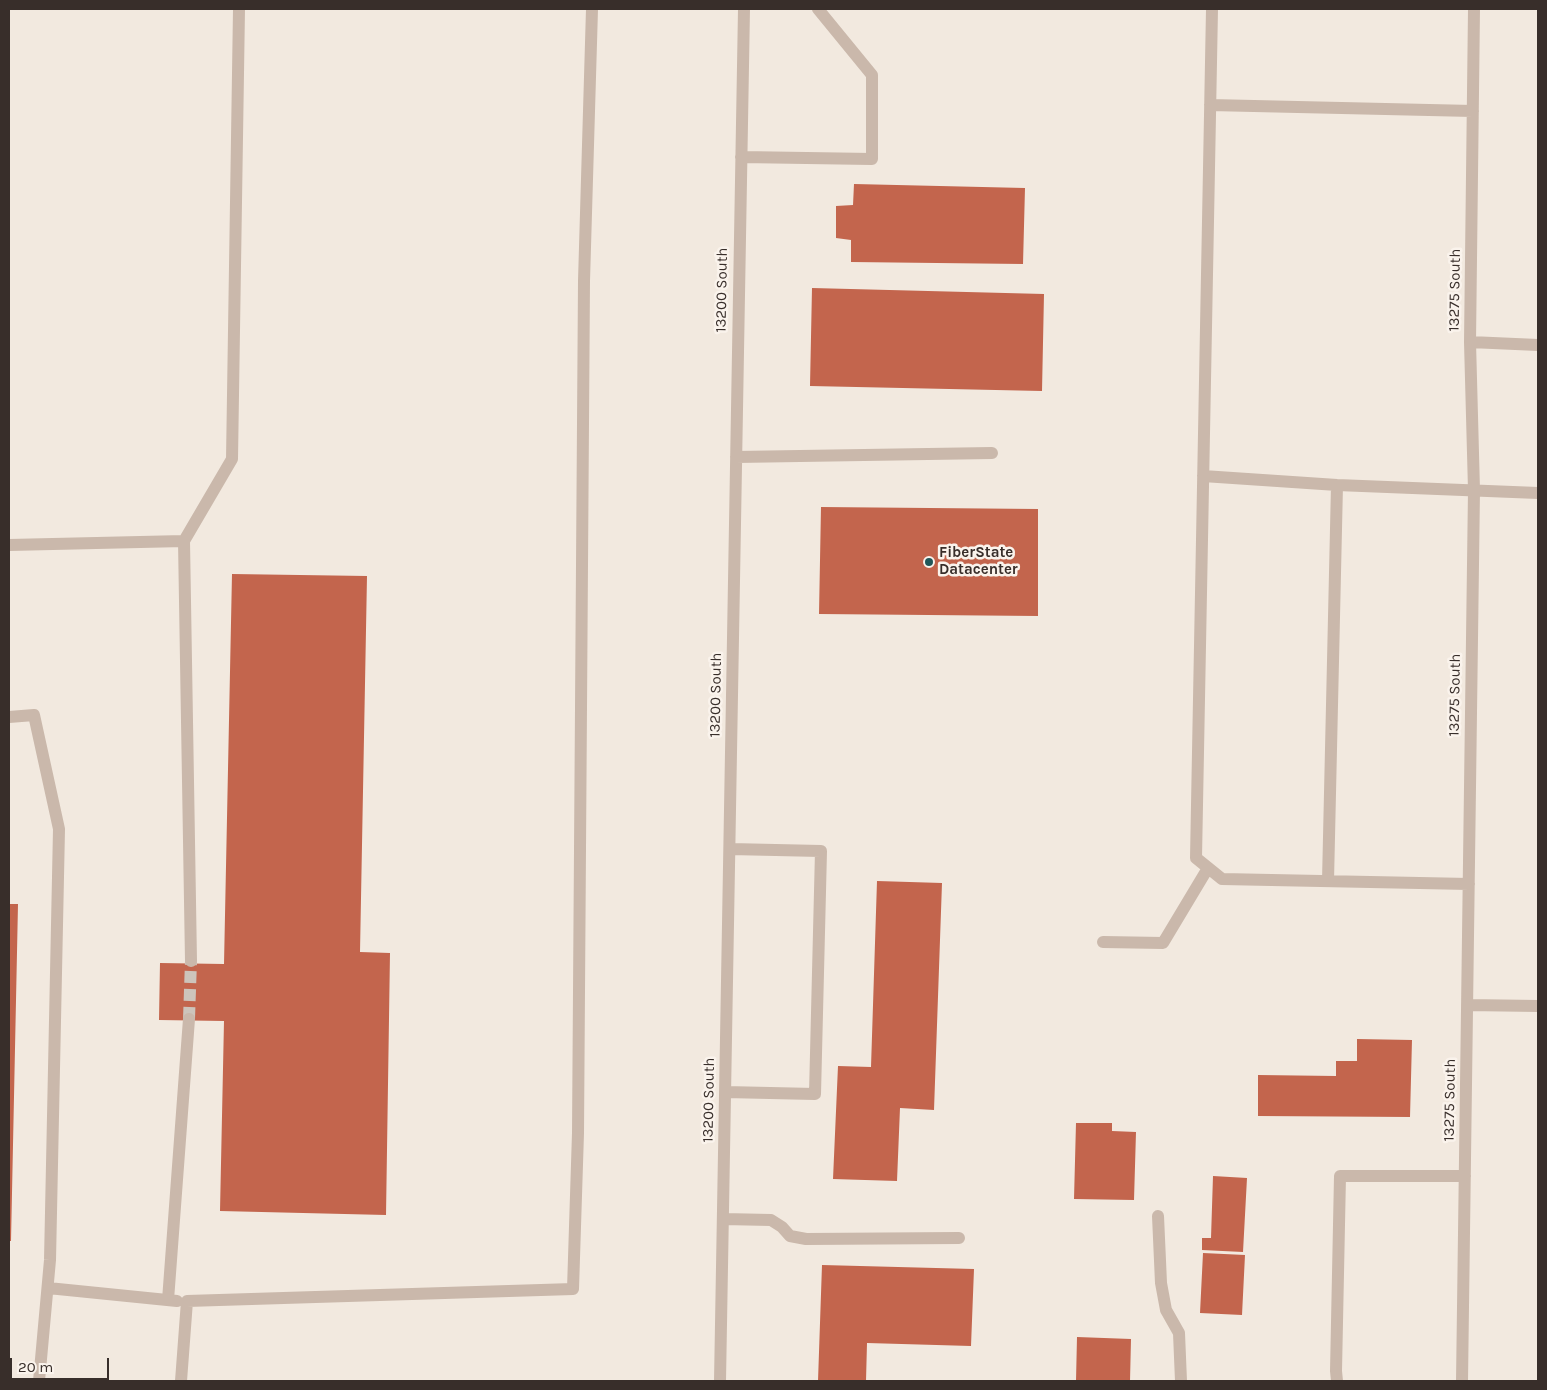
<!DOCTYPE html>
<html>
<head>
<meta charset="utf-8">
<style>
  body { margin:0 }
  #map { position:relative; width:1547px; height:1390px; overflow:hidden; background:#f2e9df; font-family:Karla,sans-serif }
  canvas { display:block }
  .frame { position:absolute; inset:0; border:10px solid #382e2a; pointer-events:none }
  .scale { position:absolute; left:10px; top:1358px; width:99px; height:22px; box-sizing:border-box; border:2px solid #382e2a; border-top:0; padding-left:6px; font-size:15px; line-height:18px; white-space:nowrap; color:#382e2a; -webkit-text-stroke:4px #faf3ec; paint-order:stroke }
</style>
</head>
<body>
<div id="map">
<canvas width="1547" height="1390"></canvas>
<div class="frame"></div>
<div class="scale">20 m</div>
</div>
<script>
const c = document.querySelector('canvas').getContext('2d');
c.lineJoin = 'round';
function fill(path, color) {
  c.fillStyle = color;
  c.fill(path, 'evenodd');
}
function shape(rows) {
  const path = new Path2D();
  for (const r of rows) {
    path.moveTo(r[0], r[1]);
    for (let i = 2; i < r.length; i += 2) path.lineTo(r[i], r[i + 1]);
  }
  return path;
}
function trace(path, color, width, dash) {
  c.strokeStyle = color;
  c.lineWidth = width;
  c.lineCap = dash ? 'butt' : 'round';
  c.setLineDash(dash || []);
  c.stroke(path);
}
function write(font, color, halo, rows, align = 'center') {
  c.font = font + ' Karla,sans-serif';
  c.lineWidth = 5;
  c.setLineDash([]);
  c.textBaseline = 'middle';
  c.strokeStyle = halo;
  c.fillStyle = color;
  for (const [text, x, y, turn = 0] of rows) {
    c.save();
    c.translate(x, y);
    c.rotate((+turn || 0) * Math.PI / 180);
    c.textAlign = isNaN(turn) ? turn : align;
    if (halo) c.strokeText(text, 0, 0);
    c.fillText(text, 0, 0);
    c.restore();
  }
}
fill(shape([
  [854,184,1025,188,1023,264,851,262,851,240,836,238,836,206,853,205],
  [812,288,1044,294,1042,391,810,386],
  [821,507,1038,509,1038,616,819,614],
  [232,574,367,576,360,952,390,953,386,1215,220,1211,224,1021,159,1020,160,963,224,964],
  [877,881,942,883,934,1110,900,1108,897,1181,833,1179,838,1066,871,1067],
  [9,904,18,904,11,1241,9,1241],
  [1357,1039,1412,1040,1410,1117,1258,1116,1258,1075,1336,1076,1336,1061,1357,1061],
  [1076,1123,1112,1123,1112,1131,1136,1132,1134,1200,1074,1199],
  [1213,1176,1247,1178,1243,1252,1202,1250,1202,1238,1211,1238],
  [1203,1253,1245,1255,1242,1315,1200,1313],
  [822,1265,974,1269,971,1346,867,1343,866,1381,818,1381],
  [1077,1337,1131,1339,1130,1381,1076,1381]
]), '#c3654d');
trace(shape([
  [189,1019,191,961]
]), '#cdc4bb', 12, [12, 6]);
trace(shape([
  [1212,9,1196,858,1222,879,1469,884],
  [1210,105,1473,111],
  [741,157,872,159,872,75,818,9],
  [1470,342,1538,345],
  [736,457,992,453],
  [1203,476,1337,485,1538,493],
  [184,541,191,961],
  [9,545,184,541,232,459,239,9],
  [9,717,34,715,59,829,50,1260,39,1381],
  [1328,881,1337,485],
  [1103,942,1163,943,1208,868],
  [1467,1005,1538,1006],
  [725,1092,815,1094,821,851,730,849],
  [1158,1216,1161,1283,1166,1310,1179,1333,1181,1381],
  [723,1219,771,1220,782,1227,790,1236,806,1239,959,1238],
  [48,1288,177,1301],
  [168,1300,189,1019],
  [181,1381,187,1301,573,1289,578,1133,584,281,592,9],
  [720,1381,744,9],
  [1337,1381,1336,1371,1340,1176,1465,1176],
  [1462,1381,1474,490,1470,342,1474,9]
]), '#cab8ab', 12);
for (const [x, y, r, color] of [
  [929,562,5,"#205759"]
]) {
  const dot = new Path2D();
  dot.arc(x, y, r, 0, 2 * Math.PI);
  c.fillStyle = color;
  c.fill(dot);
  trace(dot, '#faf3ec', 2);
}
write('15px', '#382e2a', '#faf3ec', [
  ["13200 South",722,290,-89],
  ["13275 South",1455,290,-89],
  ["13200 South",716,695,-89],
  ["13275 South",1455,695,-89],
  ["13200 South",709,1100,-89],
  ["13275 South",1450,1100,-89]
]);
write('bold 15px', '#382e2a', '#faf3ec', [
  ["FiberState",939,553],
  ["Datacenter",939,570]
], 'left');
</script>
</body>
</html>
